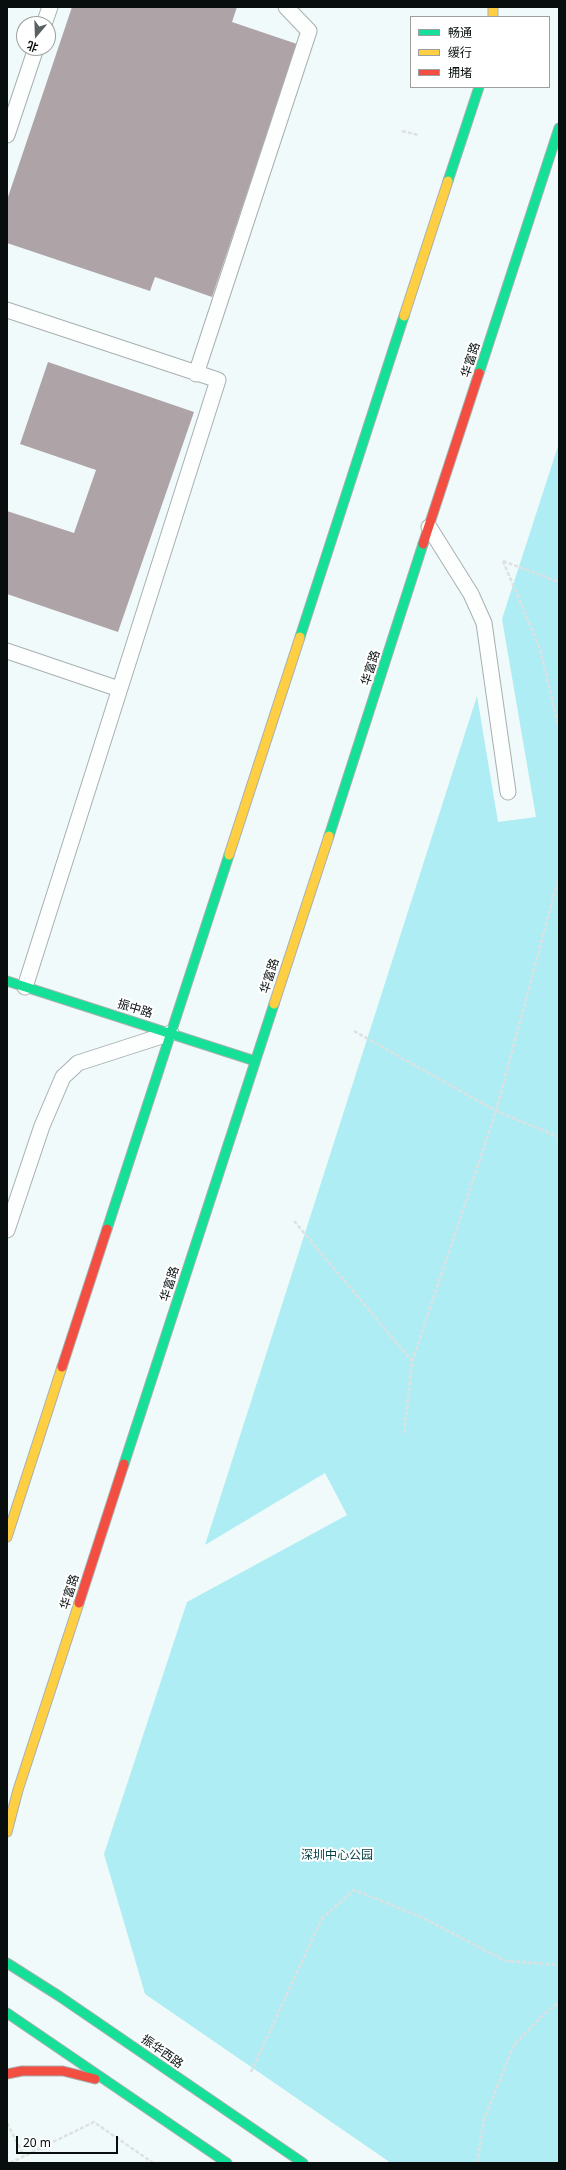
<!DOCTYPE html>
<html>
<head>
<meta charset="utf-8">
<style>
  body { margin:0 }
  #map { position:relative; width:566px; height:2170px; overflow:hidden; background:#f0fafa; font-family:"Noto Sans","Noto Sans SC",sans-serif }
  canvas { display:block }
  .frame { position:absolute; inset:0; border:8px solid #080e0e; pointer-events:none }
  .legend { position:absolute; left:410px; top:16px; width:140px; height:72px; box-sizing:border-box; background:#fff; border:1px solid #9c9f9f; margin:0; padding:5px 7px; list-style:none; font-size:12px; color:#080e0e }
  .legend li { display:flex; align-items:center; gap:8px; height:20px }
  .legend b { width:20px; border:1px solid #9c9f9f }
  .north { position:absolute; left:16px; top:16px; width:40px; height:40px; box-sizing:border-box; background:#fff; border:1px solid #9c9f9f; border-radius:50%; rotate:199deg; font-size:11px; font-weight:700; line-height:16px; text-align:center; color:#080e0e }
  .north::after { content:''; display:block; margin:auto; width:14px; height:18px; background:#596161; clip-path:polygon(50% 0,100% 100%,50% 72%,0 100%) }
  .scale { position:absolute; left:16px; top:2136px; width:102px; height:18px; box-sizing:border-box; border:2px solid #080e0e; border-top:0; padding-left:5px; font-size:12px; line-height:14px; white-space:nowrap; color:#080e0e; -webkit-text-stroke:3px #fff; paint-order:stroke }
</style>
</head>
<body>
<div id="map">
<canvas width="566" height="2170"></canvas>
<div class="frame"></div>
<ul class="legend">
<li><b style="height:5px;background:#16e098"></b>畅通</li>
<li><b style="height:5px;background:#ffcf43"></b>缓行</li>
<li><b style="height:5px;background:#f24e42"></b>拥堵</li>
</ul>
<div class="north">北</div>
<div class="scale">20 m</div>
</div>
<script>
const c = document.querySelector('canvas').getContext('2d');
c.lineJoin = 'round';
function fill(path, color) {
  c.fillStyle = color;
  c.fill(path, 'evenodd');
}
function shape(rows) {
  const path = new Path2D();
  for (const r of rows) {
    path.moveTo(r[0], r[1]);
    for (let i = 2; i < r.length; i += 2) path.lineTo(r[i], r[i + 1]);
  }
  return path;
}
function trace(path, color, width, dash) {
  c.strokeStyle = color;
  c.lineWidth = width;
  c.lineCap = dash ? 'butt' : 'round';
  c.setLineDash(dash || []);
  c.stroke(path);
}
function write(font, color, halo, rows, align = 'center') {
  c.font = font + ' "Noto Sans","Noto Sans SC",sans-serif';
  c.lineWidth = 4;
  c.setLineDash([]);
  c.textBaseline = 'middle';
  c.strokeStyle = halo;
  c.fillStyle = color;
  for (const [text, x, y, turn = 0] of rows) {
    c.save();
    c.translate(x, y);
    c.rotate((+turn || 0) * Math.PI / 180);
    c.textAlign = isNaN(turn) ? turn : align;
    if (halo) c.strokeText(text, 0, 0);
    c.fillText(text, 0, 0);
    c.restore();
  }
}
fill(shape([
  [559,443,559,2163,391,2163,145,1994,104,1854,187,1602,347,1515,325,1473,205,1545,477,696,498,822,536,817,502,619]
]), '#aeedf4');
fill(shape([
  [72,7,237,7,232,22,297,44,212,297,155,277,150,291,7,243,7,200],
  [48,362,194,412,118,632,7,594,7,511,74,533,96,470,20,444]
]), '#aea4a8');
const lane = shape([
  [44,24,50,7],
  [7,135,36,48],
  [7,310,218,380,25,987],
  [196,374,309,31,286,7],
  [429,527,471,594,484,623,508,792],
  [7,651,119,689],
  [7,1230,42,1126,63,1077,78,1063,171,1033]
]);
const fast = shape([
  [448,181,479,87],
  [479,373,559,128],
  [300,637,404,316],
  [329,836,423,544],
  [7,981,255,1061],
  [107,1229,229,855],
  [124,1464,274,1004],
  [7,1963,59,1996,303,2163],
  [7,2013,227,2163]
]);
const slow = shape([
  [493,7,493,17],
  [404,316,448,181],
  [229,855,300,637],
  [274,1004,329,836],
  [7,1537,62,1367],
  [7,1832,18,1790,79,1603]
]);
const jam = shape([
  [423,544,479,373],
  [62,1367,107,1229],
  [79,1603,124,1464],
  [7,2074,22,2071,63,2071,95,2079]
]);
trace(lane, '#a8b0b0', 17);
trace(fast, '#a8b0b0', 11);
trace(slow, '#a8b0b0', 11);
trace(jam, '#a8b0b0', 11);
trace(shape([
  [402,131,419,135],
  [503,561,540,649,559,729],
  [503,561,559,582],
  [354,1031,496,1111,559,1137],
  [294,1221,412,1361],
  [404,1433,412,1362,496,1111,559,876],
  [251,2072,322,1918,354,1890,421,1917,506,1961,559,1965],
  [7,2123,24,2156],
  [10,2163,94,2122,153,2163],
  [477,2163,484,2119,514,2045,542,2016,559,2002]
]), '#dee1e1', 2.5, [4, 2]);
trace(lane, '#fdfefe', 15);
trace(fast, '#16e098', 9);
trace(slow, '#ffcf43', 9);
trace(jam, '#f24e42', 9);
write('12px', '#080e0e', '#fff', [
  ["华富路",471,360,-72],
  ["华富路",371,668,-72],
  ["华富路",270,976,-72],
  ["振中路",135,1009,17],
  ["华富路",170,1284,-72],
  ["华富路",70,1592,-72],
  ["振华西路",162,2052,35]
]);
write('12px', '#094046', '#fff', [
  ["深圳中心公园",337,1856]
]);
</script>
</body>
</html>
